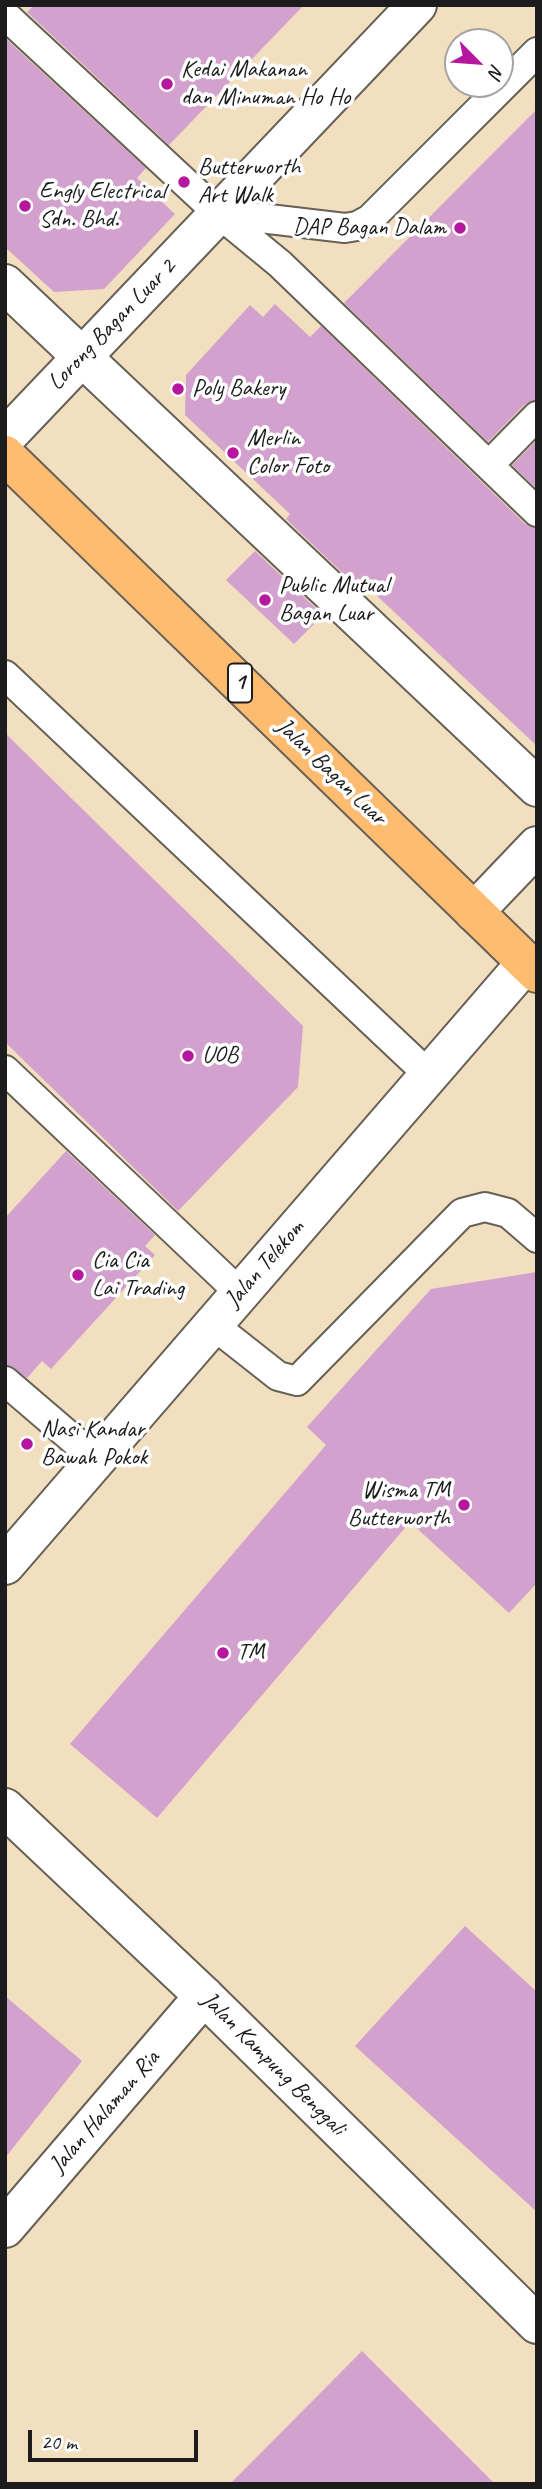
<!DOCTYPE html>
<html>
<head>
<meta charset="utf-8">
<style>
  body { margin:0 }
  #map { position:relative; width:542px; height:2489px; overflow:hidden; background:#f1dfc0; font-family:Caveat,sans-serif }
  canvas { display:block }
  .frame { position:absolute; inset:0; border:7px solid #1c1c1c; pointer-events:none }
  .north { position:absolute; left:444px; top:28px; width:70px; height:70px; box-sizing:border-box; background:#fff; border:2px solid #a4a4a4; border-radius:50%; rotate:115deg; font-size:19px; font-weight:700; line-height:28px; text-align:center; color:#1c1c1c }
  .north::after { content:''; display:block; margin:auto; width:24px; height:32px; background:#b5179e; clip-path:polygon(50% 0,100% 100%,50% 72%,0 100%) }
  .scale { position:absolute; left:28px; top:2430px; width:170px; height:32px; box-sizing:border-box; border:4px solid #1c1c1c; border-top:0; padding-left:9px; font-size:21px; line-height:24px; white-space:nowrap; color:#1c1c1c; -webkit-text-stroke:5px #fff; paint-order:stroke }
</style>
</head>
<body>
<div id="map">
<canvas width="542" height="2489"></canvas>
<div class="frame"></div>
<div class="north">N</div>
<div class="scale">20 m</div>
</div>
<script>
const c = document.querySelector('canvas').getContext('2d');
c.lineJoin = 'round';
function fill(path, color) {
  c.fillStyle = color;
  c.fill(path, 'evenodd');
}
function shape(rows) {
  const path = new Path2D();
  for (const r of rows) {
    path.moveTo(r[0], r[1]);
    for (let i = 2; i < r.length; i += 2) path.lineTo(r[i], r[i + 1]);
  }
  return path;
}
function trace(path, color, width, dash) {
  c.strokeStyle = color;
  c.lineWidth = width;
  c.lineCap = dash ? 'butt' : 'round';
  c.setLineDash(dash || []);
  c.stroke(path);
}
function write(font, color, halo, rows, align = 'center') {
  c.font = font + ' Caveat,sans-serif';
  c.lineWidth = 7;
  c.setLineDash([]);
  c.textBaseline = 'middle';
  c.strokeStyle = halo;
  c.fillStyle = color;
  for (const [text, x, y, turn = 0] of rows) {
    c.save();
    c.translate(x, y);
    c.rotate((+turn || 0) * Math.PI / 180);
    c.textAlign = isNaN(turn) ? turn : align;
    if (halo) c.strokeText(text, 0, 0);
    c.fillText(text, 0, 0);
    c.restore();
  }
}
fill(shape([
  [34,5,304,5,169,145,27,12],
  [5,38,146,168,137,178,175,214,104,289,54,292,5,247],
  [537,109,537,400,525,404,488,442,344,303],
  [275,304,310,337,321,326,525,524,537,528,537,746,358,578,353,583,286,519,290,514,185,415,186,375,250,305,263,317],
  [537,440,537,489,512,465],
  [255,551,323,615,294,644,226,580],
  [5,733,303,1026,298,1087,178,1211,5,1042],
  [66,1151,155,1235,145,1246,155,1255,51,1369,42,1361,27,1378,5,1365,5,1218],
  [537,1272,537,1583,509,1613,410,1522,157,1818,70,1744,326,1445,307,1427,431,1289],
  [465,1926,537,1992,537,2212,355,2046],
  [5,1996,82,2061,5,2158],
  [362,2351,495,2484,230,2484]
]), '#d3a1cd');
const service = shape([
  [5,15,218,213,280,264,537,512],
  [218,213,345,228,357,226,370,219,537,52],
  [489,465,537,416],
  [5,675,429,1075],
  [5,1070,240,1293],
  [212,1324,278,1376,297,1381,462,1213,485,1207,508,1213,537,1238],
  [5,1381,96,1459]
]);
const minor = shape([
  [5,284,537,787],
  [5,438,417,5],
  [474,912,537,846],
  [5,1565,526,963],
  [5,2228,204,1996]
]);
const tertiary = shape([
  [5,1808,204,1996,537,2324]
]);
const primary = shape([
  [5,455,537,973]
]);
trace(service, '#676055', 32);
trace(minor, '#676055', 42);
trace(tertiary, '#676055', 42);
trace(primary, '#676055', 42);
trace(service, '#fff', 28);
trace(minor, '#fff', 38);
trace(tertiary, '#fff', 38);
trace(primary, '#fdbc70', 38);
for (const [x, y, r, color] of [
  [167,84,7,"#b5179e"],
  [184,182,7,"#b5179e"],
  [25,206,7,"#b5179e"],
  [460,228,7,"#b5179e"],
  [178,389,7,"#b5179e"],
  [233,453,7,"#b5179e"],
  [265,600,7,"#b5179e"],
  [188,1056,7,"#b5179e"],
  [78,1275,7,"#b5179e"],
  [27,1444,7,"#b5179e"],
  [464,1505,7,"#b5179e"],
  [223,1653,7,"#b5179e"]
]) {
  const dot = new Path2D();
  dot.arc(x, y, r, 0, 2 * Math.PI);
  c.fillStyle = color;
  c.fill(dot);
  trace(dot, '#fff', 2.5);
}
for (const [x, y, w] of [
  [240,683,24]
]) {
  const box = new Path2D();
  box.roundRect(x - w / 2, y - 19.5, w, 39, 5);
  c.fillStyle = '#fff';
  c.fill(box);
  trace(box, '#1c1c1c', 2);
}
write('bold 23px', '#1c1c1c', null, [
  ["1",240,683]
]);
write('24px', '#1c1c1c', '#fff', [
  ["Kedai Makanan",181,70],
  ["dan Minuman Ho Ho",181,98],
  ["Butterworth",198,168],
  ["Art Walk",198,196],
  ["Engly Electrical",39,192],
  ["Sdn. Bhd.",39,220],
  ["DAP Bagan Dalam",446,228,"right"],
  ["Poly Bakery",192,389],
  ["Merlin",247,439],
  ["Color Foto",247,467],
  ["Public Mutual",279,586],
  ["Bagan Luar",279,614],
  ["UOB",202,1056],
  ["Cia Cia",92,1261],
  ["Lai Trading",92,1289],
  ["Nasi Kandar",41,1430],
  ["Bawah Pokok",41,1458],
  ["Wisma TM",450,1491,"right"],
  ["Butterworth",450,1519,"right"],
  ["TM",237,1653]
], 'left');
write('24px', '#1c1c1c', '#fff', [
  ["Lorong Bagan Luar 2",112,325,-46],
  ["Jalan Bagan Luar",331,772,44],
  ["Jalan Telekom",265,1264,-49],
  ["Jalan Kampung Benggali",273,2064,45],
  ["Jalan Halaman Ria",105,2112,-49]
]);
</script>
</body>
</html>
